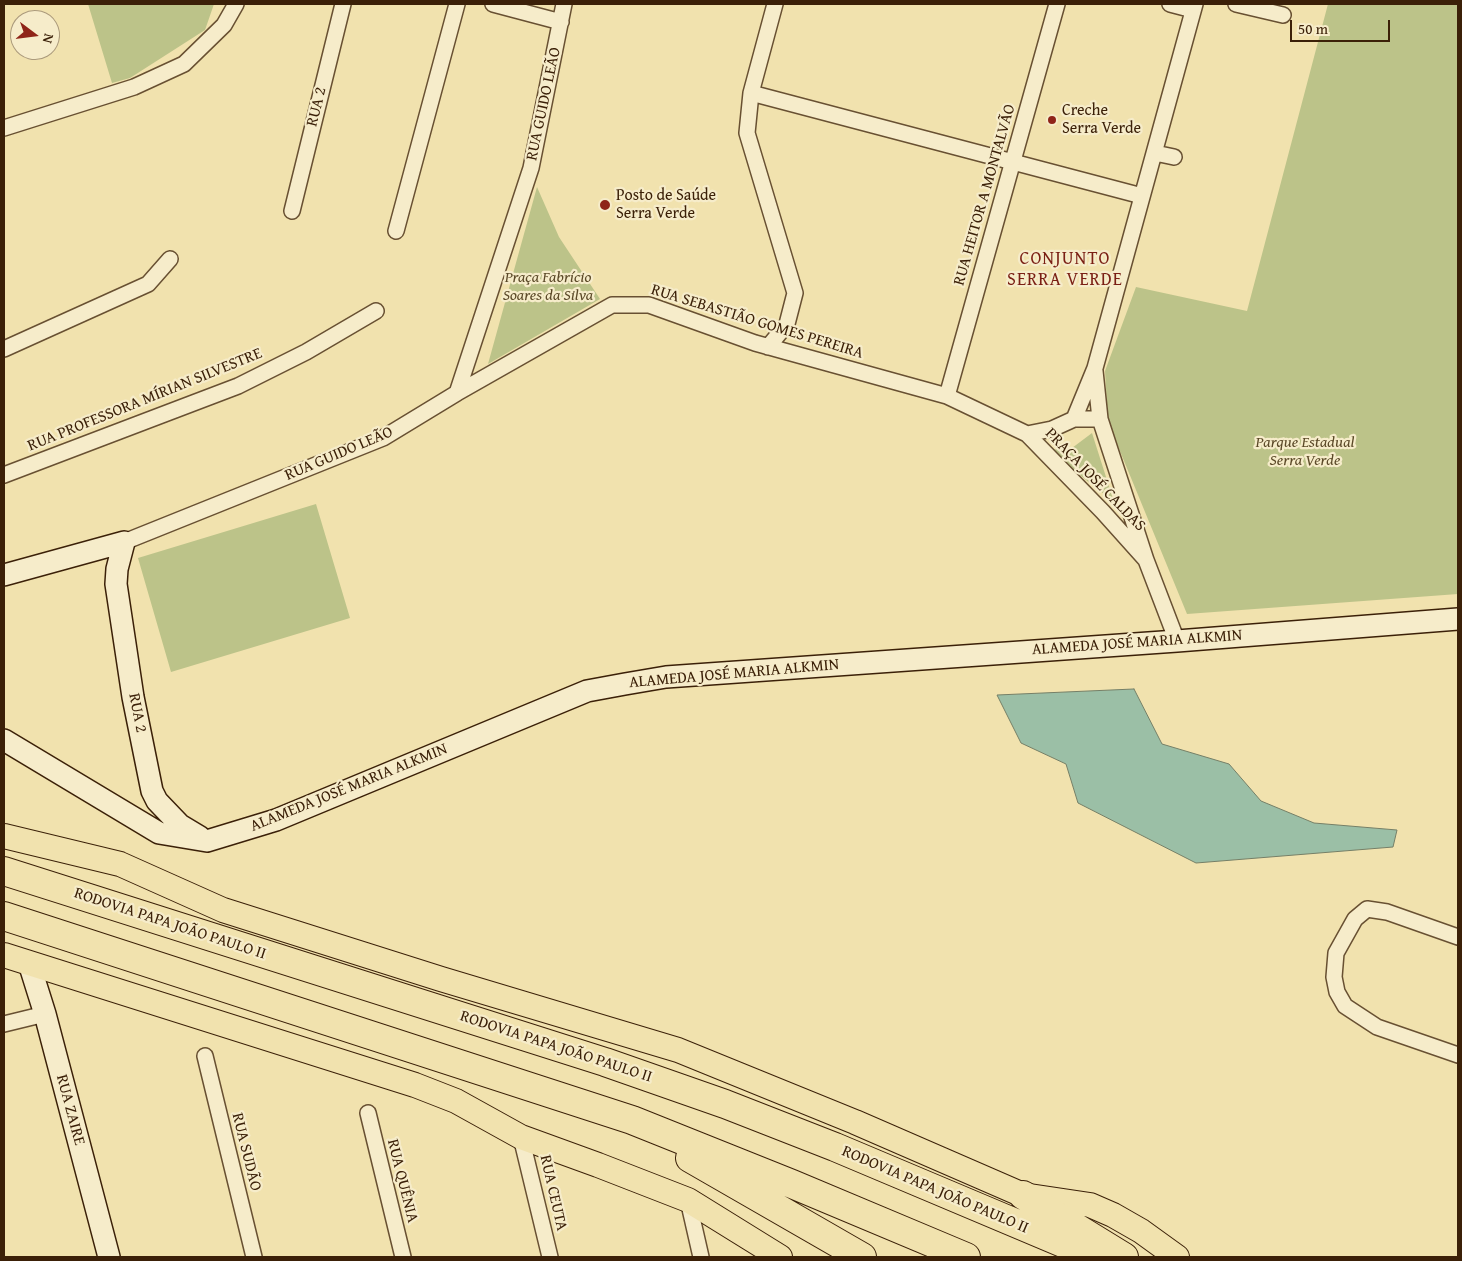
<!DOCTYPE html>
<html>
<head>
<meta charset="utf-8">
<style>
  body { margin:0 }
  #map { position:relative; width:1462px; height:1261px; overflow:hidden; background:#f1e2ae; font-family:"Gentium Book Plus",serif }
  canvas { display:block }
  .frame { position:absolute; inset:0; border:5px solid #3b2008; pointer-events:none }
  .north { position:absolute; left:10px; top:10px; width:50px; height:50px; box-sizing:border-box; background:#f6ecca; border:1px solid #ab9a7c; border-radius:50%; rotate:105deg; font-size:14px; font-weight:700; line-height:20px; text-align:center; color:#3b2008 }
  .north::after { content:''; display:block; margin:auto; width:18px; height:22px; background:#8f2418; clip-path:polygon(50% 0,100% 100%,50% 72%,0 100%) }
  .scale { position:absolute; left:1290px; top:20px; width:100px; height:22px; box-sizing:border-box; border:2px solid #3b2008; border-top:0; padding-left:6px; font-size:15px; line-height:18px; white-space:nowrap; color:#3b2008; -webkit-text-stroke:4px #f6ecca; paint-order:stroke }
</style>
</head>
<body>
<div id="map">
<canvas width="1462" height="1261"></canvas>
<div class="frame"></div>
<div class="north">N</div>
<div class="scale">50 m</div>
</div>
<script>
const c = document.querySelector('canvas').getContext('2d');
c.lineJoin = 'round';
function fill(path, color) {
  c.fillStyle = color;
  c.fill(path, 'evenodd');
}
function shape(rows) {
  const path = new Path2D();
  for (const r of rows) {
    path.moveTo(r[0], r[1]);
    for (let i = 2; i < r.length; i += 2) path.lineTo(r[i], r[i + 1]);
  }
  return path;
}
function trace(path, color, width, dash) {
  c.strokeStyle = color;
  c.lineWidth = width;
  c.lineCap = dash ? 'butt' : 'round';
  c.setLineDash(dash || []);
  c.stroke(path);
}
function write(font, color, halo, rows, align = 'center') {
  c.font = font + ' "Gentium Book Plus",serif';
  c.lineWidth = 4.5;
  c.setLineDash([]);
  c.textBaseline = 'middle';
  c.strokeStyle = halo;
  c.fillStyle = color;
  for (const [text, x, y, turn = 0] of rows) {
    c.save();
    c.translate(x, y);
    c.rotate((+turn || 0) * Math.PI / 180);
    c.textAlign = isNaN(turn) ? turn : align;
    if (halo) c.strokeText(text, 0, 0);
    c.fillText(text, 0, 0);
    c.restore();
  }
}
fill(shape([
  [88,4,214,4,205,30,130,78,112,83],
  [1328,4,1458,4,1458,594,1187,614,1108,422,1105,371,1136,287,1247,311],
  [537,187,559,237,600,299,488,364],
  [1092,433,1114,502,1048,450,1072,448],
  [316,504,350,618,171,672,138,558]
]), '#bcc389');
const water = shape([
  [1134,689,1162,744,1229,764,1261,801,1314,823,1397,830,1393,847,1196,863,1078,803,1066,764,1021,743,997,695,1134,689]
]);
fill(water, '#9bbfa6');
trace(water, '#757f67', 1);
const street = shape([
  [493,4,561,22],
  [1170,4,1193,10],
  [1236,4,1283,15],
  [751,93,1142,196],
  [4,128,134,87,184,64,224,25,236,4],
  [1155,153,1174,157],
  [292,211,343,4],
  [396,231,457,4],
  [768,347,787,324,795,293,747,133,751,93,775,4],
  [4,349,148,284,170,259],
  [1095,371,1100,419,1146,560,1177,641],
  [457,393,612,305,649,305,755,343,947,396,1027,434,1103,512,1146,560],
  [947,396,1057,4],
  [1074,419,1095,368,1195,4],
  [1027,434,1052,429,1074,419,1100,419],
  [4,475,238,386,306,352,376,311],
  [124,542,383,438,457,393,531,168,564,4],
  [1458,937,1387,912,1367,909,1355,919,1336,953,1334,977,1337,992,1345,1006,1377,1027,1458,1055],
  [4,1024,45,1014],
  [205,1056,254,1257],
  [368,1113,403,1257],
  [521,1137,550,1257],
  [688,1200,701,1257]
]);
const secondary = shape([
  [4,575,124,542,117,569,116,584,133,697,152,791,157,801,180,825,200,837],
  [4,740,159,833,207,841,276,820,587,691,625,684,666,677,1177,641,1458,619],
  [29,963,45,1014,109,1257]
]);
const primary = shape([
  [4,836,120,864,223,910,441,979,678,1050,855,1122,1023,1195,1090,1205,1113,1215,1141,1231,1177,1257],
  [4,955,415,1085,456,1101,521,1137,598,1165,688,1200,780,1257]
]);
const highway = shape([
  [4,871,605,1062,725,1104,835,1147,1096,1257],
  [4,916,632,1120,792,1184,966,1257],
  [690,1158,862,1257],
  [1023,1195,1124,1257]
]);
trace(street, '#685032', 18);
trace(secondary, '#3b2008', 24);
trace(primary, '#3b2008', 26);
trace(highway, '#3b2008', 30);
trace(street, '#f6ecca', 15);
trace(secondary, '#f6ecca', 21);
trace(primary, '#f1e2ae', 24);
trace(highway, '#f1e2ae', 28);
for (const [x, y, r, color] of [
  [1052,120,5,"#8f2418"],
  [605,205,6,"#8f2418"]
]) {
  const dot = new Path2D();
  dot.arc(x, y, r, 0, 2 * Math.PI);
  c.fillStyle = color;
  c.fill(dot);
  trace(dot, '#f6ecca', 2);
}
write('16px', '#3b2008', '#f6ecca', [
  ["RUA GUIDO LEÃO",544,104,-78],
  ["RUA 2",317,107,-76],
  ["RUA HEITOR A MONTALVÃO",985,195,-74],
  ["RUA SEBASTIÃO GOMES PEREIRA",757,322,17],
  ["RUA PROFESSORA MÍRIAN SILVESTRE",145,400,-22],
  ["RUA GUIDO LEÃO",339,454,-23],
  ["PRAÇA JOSÉ CALDAS",1095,480,46],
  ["ALAMEDA JOSÉ MARIA ALKMIN",1137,643,-4],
  ["ALAMEDA JOSÉ MARIA ALKMIN",734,674,-5],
  ["RUA 2",137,713,79],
  ["ALAMEDA JOSÉ MARIA ALKMIN",349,788,-22],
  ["RODOVIA PAPA JOÃO PAULO II",170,924,18],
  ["RODOVIA PAPA JOÃO PAULO II",556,1047,18],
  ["RUA ZAIRE",70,1110,75],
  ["RUA SUDÃO",246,1152,76],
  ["RUA QUÊNIA",402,1181,76],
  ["RODOVIA PAPA JOÃO PAULO II",935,1190,23],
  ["RUA CEUTA",553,1193,77]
]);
write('16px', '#3b2008', '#f6ecca', [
  ["Creche",1062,111],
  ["Serra Verde",1062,129],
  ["Posto de Saúde",616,196],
  ["Serra Verde",616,214]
], 'left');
write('italic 16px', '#5b4928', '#f6ecca', [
  ["Praça Fabrício",548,278],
  ["Soares da Silva",548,296],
  ["Parque Estadual",1305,443],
  ["Serra Verde",1305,461]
]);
c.letterSpacing = '1px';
write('18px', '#7a1f14', '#f6ecca', [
  ["CONJUNTO",1065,259],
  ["SERRA VERDE",1065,280]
]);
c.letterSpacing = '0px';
</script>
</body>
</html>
